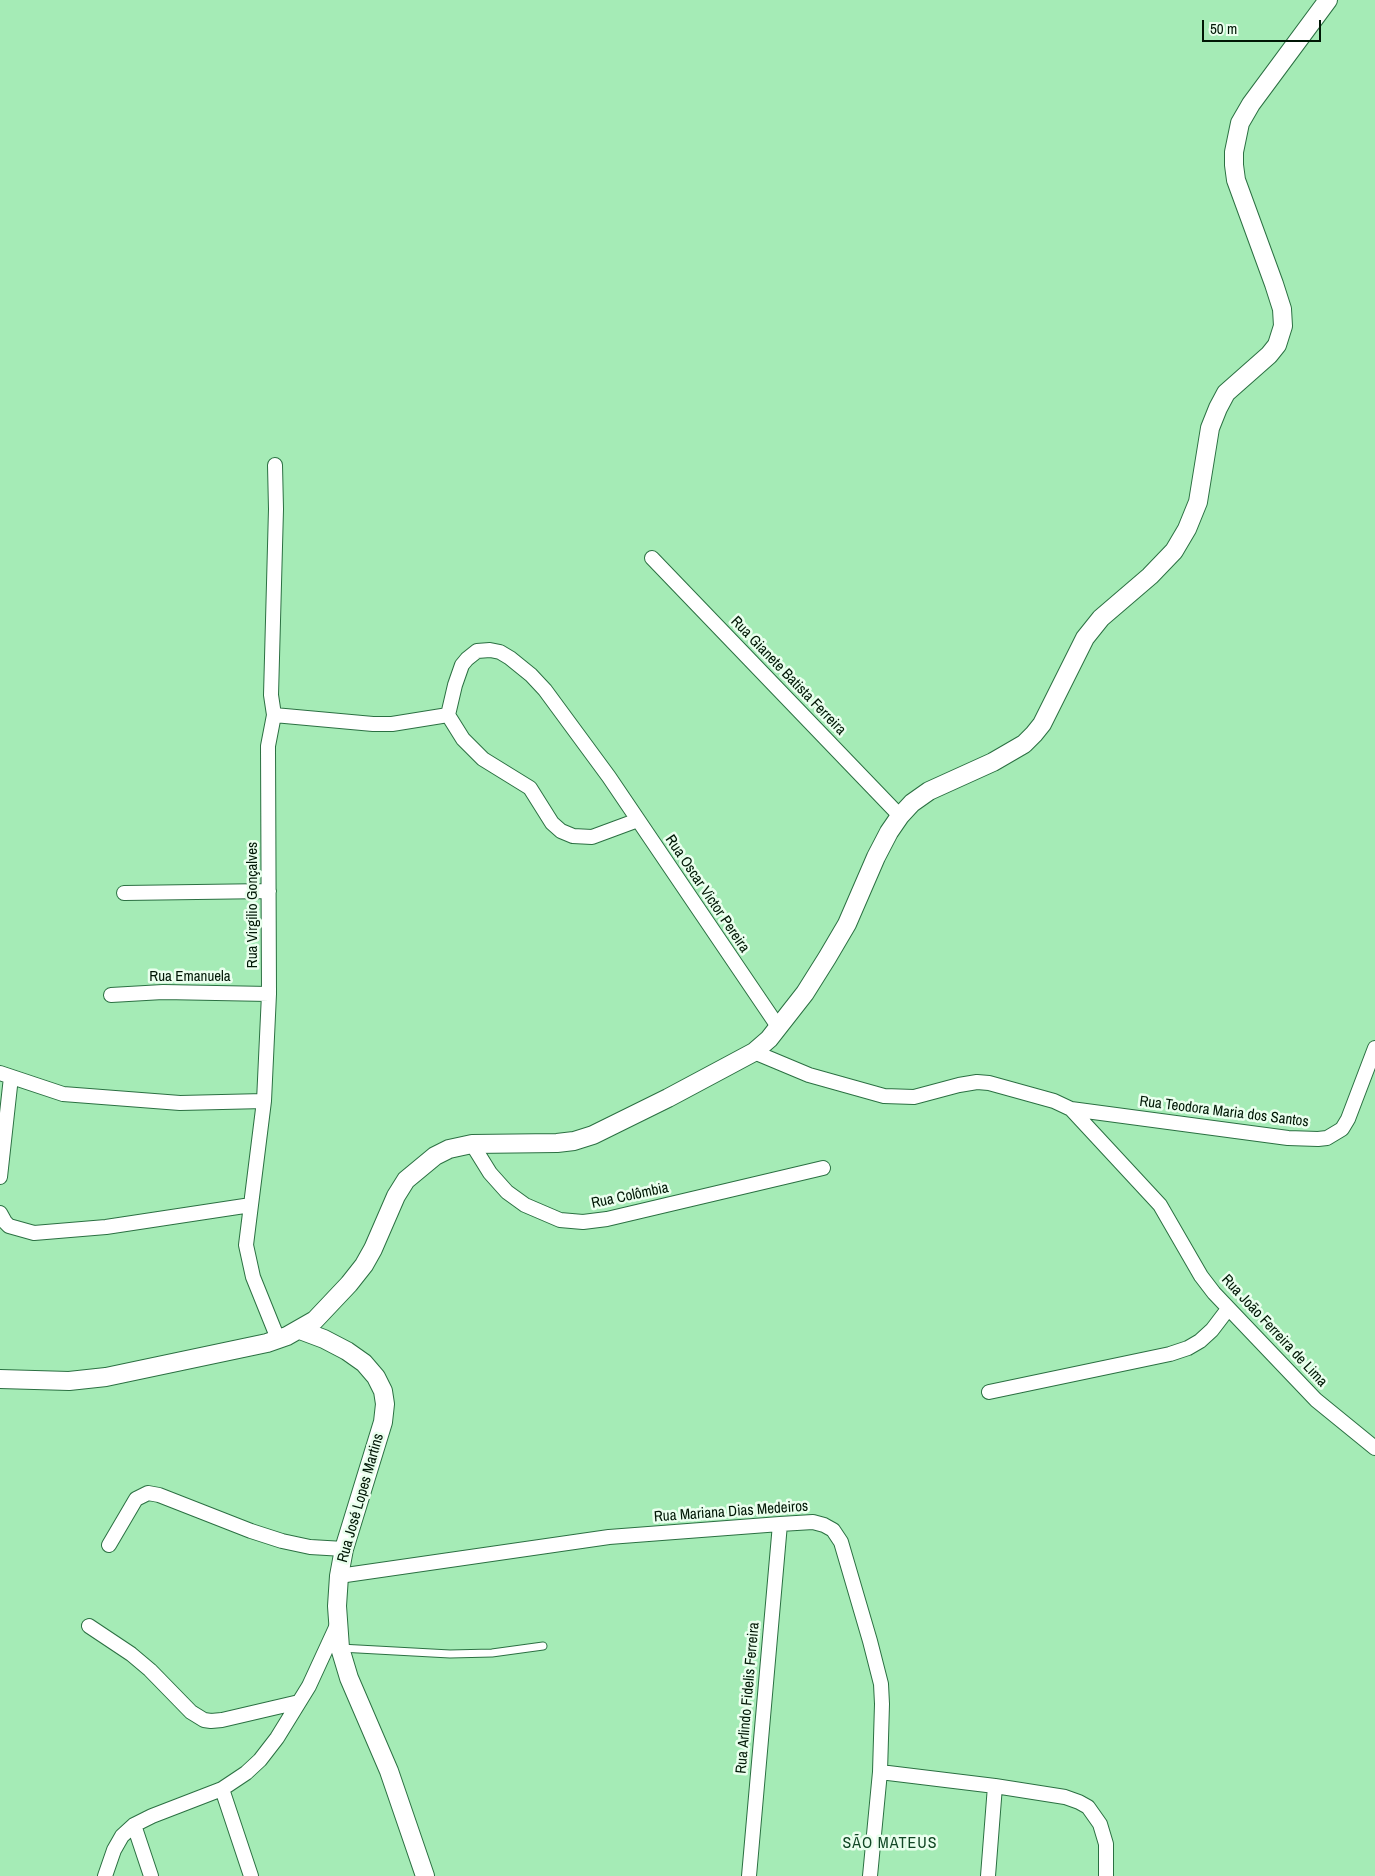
<!DOCTYPE html>
<html>
<head>
<meta charset="utf-8">
<style>
  body { margin:0 }
  #map { position:relative; width:1375px; height:1876px; overflow:hidden; background:#a5ebb6; font-family:"Archivo Narrow",sans-serif }
  canvas { display:block }
  .scale { position:absolute; left:1202px; top:20px; width:119px; height:22px; box-sizing:border-box; border:2px solid #001705; border-top:0; padding-left:6px; font-size:15px; line-height:18px; white-space:nowrap; color:#001705; -webkit-text-stroke:4px #eaffee; paint-order:stroke }
</style>
</head>
<body>
<div id="map">
<canvas width="1375" height="1876"></canvas>
<div class="scale">50 m</div>
</div>
<script>
const c = document.querySelector('canvas').getContext('2d');
c.lineJoin = 'round';
function shape(rows) {
  const path = new Path2D();
  for (const r of rows) {
    path.moveTo(r[0], r[1]);
    for (let i = 2; i < r.length; i += 2) path.lineTo(r[i], r[i + 1]);
  }
  return path;
}
function trace(path, color, width, dash) {
  c.strokeStyle = color;
  c.lineWidth = width;
  c.lineCap = dash ? 'butt' : 'round';
  c.setLineDash(dash || []);
  c.stroke(path);
}
function write(font, color, halo, rows, align = 'center') {
  c.font = font + ' "Archivo Narrow",sans-serif';
  c.lineWidth = 5;
  c.setLineDash([]);
  c.textBaseline = 'middle';
  c.strokeStyle = halo;
  c.fillStyle = color;
  for (const [text, x, y, turn = 0] of rows) {
    c.save();
    c.translate(x, y);
    c.rotate((+turn || 0) * Math.PI / 180);
    c.textAlign = isNaN(turn) ? turn : align;
    if (halo) c.strokeText(text, 0, 0);
    c.fillText(text, 0, 0);
    c.restore();
  }
}
const service = shape([
  [340,1648,450,1654,492,1653,543,1646]
]);
const minor = shape([
  [275,465,276,509,271,695,274,715,268,746,269,994,264,1101,246,1245,253,1277,278,1339],
  [652,558,900,816],
  [274,715,373,724,392,724,448,715,463,739,483,759,530,788,552,823,561,831,573,836,592,837,638,820],
  [448,715,455,685,462,665,467,659,477,651,490,650,500,652,510,658,531,675,545,690,609,777,779,1028],
  [124,893,269,891],
  [111,995,163,992,269,994],
  [754,1052,809,1075,884,1096,914,1097,959,1085,977,1082,989,1083,1054,1101,1071,1109,1160,1205,1201,1276,1214,1293,1316,1400,1375,1448],
  [0,1073,63,1094,180,1103,264,1101],
  [1071,1109,1288,1138,1318,1139,1327,1138,1342,1129,1348,1119,1375,1048],
  [472,1144,490,1173,507,1192,525,1205,560,1220,583,1222,607,1219,823,1168],
  [0,1177,11,1077],
  [0,1213,5,1222,9,1226,34,1233,106,1227,251,1205],
  [989,1392,1170,1354,1188,1348,1200,1341,1212,1330,1228,1309],
  [109,1545,136,1499,148,1493,159,1495,251,1531,282,1541,310,1547,344,1549],
  [339,1576,609,1537,780,1524,813,1522,824,1525,833,1530,841,1542,870,1641,881,1684,882,1704,880,1772,870,1876],
  [89,1626,131,1654,150,1670,191,1712,204,1720,211,1721,222,1720,299,1702],
  [880,1772,995,1786,1065,1797,1079,1802,1088,1807,1100,1824,1106,1844,1106,1876],
  [222,1789,251,1876],
  [134,1825,151,1876],
  [105,1876,114,1850,122,1836,134,1825,152,1816,222,1789,246,1773,260,1760,277,1738,309,1686,338,1623],
  [749,1876,780,1524],
  [988,1876,995,1786]
]);
const tertiary = shape([
  [300,1330,324,1339,347,1351,364,1363,376,1377,383,1391,385,1404,383,1422,344,1549,339,1576,337,1606,340,1648,349,1678,389,1771,425,1876],
  [0,1379,69,1381,106,1377,267,1343,287,1336,315,1320,349,1284,364,1265,373,1249,396,1196,406,1180,435,1156,449,1149,472,1144,557,1143,574,1141,593,1135,668,1098,726,1067,754,1052,769,1039,805,993,827,958,847,924,876,857,889,832,900,816,912,803,929,791,993,762,1024,744,1034,734,1042,724,1085,638,1101,618,1150,576,1174,551,1187,529,1198,502,1210,428,1218,408,1226,393,1269,355,1277,345,1283,326,1282,309,1274,284,1236,180,1234,165,1234,152,1240,123,1251,104,1328,0]
]);
trace(service, '#2b7042', 9);
trace(minor, '#2b7042', 16);
trace(tertiary, '#2b7042', 20);
trace(service, '#fff', 7);
trace(minor, '#fff', 14);
trace(tertiary, '#fff', 18);
write('15px', '#001705', '#eaffee', [
  ["Rua Gianete Batista Ferreira",788,676,46],
  ["Rua Oscar Victor Pereira",707,894,56],
  ["Rua Virgilio Gonçalves",253,905,-90],
  ["Rua Emanuela",190,977],
  ["Rua Teodora Maria dos Santos",1224,1112,7],
  ["Rua Colômbia",630,1196,-12],
  ["Rua João Ferreira de Lima",1274,1331,47],
  ["Rua José Lopes Martins",361,1498,-74],
  ["Rua Mariana Dias Medeiros",731,1512,-4],
  ["Rua Arlindo Fidelis Ferreira",748,1698,-85]
]);
c.letterSpacing = '1px';
write('16px', '#114725', '#eaffee', [
  ["SÃO MATEUS",890,1844]
]);
c.letterSpacing = '0px';
</script>
</body>
</html>
